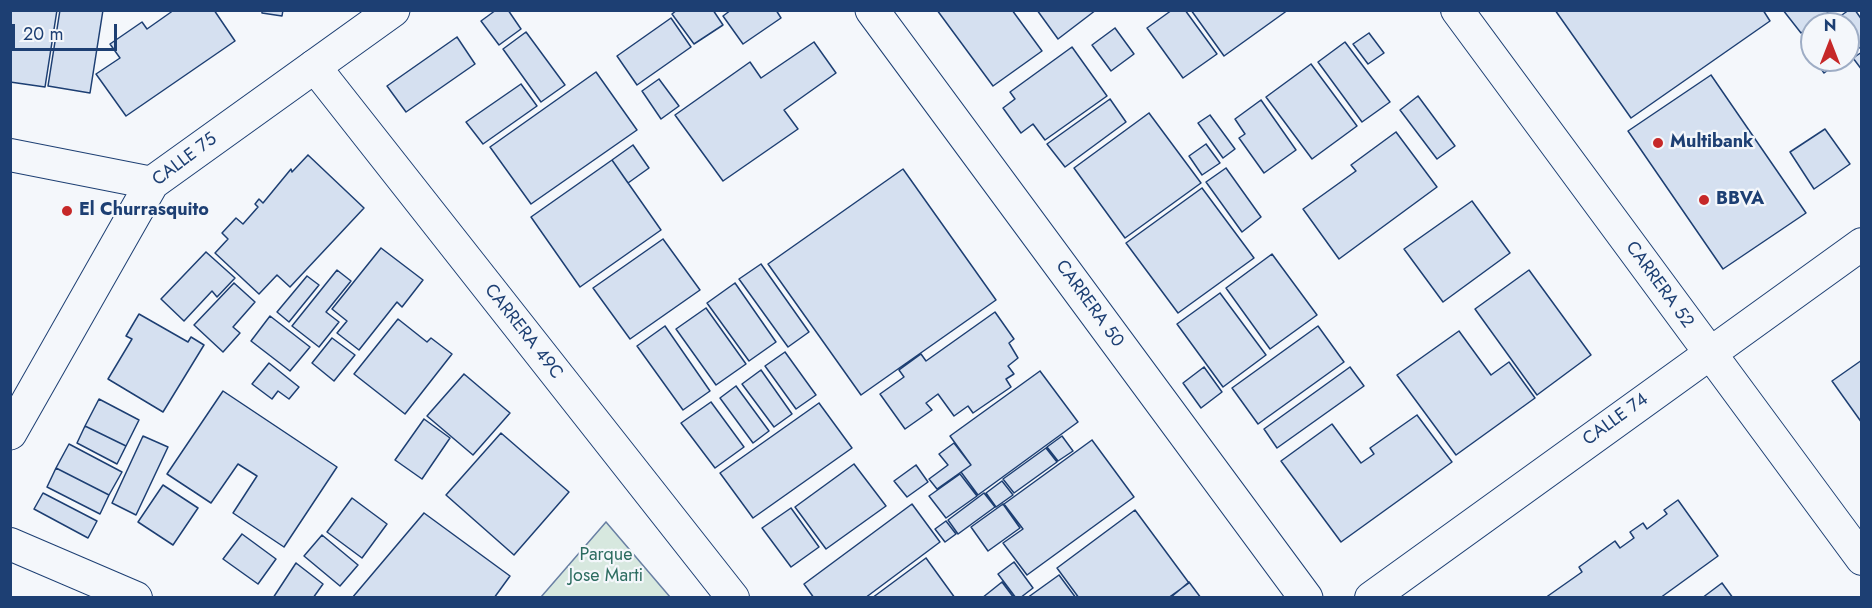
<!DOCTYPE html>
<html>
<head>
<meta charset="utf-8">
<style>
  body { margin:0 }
  #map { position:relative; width:1872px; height:608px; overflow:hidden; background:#f4f7fb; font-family:Jost,sans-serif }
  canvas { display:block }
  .frame { position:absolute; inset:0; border:12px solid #1d3f73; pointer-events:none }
  .north { position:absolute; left:1800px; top:12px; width:60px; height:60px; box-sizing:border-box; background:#f4f7fb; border:2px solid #9eadc5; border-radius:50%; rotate:0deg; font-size:16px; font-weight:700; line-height:24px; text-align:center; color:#1d3f73 }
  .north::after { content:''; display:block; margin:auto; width:21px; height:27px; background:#c62828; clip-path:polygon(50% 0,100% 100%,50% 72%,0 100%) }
  .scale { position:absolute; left:12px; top:24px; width:105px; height:27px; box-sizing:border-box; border:3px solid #1d3f73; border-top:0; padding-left:8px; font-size:18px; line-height:21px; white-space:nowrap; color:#1d3f73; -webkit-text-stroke:4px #f4f7fb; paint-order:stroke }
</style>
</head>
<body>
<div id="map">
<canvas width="1872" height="608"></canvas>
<div class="frame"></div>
<div class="north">N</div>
<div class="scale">20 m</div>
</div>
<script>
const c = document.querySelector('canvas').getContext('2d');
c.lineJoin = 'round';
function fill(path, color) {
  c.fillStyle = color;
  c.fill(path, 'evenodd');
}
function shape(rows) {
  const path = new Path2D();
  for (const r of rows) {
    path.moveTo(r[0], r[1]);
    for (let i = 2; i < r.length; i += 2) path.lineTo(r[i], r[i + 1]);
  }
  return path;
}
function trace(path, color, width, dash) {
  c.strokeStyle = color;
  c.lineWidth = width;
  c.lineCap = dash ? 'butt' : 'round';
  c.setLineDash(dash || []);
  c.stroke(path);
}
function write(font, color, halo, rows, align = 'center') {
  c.font = font + ' Jost,sans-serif';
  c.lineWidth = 4.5;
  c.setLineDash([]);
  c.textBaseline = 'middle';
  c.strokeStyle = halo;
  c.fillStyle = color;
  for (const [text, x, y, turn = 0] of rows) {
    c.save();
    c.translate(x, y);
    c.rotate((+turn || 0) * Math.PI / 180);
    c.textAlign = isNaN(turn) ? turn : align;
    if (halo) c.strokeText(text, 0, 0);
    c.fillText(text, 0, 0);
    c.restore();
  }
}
const green = shape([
  [606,522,670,597,541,597,606,522]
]);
fill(green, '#d7e8df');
trace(green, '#687fa3', 1.5);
const building = shape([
  [10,10,57,10,45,87,10,82,10,10],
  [60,10,103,10,90,93,48,86,60,10],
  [174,10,214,10,235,41,126,116,96,74,120,58,110,44,142,22,147,29,174,10],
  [262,10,283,10,282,16,262,13,262,10],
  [496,10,508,10,521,29,499,45,481,21,496,10],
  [677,10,713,10,723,25,694,44,672,14,677,10],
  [731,10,776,10,781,18,743,44,723,16,731,10],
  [937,10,1012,10,1042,51,993,86,937,10],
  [1037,10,1096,10,1058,39,1037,10],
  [1172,10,1185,10,1217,54,1183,78,1147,28,1172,10],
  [1191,10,1288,10,1224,56,1191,10],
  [1555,10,1763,10,1770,21,1631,118,1555,10],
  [1783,10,1831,10,1801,33,1783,10],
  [1849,10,1855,10,1862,20,1862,46,1848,56,1848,24,1829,24,1849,10],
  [671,18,691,47,637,85,617,56,671,18],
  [1115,28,1134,54,1111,71,1092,45,1115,28],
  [526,32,565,85,541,102,503,49,526,32],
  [1369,33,1384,53,1368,64,1353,44,1369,33],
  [1812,36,1812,56,1802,43,1812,36],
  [457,37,475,64,406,112,387,86,457,37],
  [814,42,836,73,784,110,798,129,723,181,675,115,750,62,761,78,814,42],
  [1345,42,1390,102,1362,122,1318,62,1345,42],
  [1072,47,1107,96,1045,140,1033,124,1021,133,1003,108,1015,99,1010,92,1072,47],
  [1862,52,1862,70,1853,58,1862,52],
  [1815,60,1842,60,1824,73,1815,60],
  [1311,64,1357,126,1312,159,1266,97,1311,64],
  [596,72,637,130,531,204,490,147,596,72],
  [1711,75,1806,213,1723,269,1628,131,1711,75],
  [659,79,679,106,661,119,642,91,659,79],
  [521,84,537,106,483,144,466,122,521,84],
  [1418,96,1455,146,1437,159,1400,110,1418,96],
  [1110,99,1126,122,1065,167,1047,144,1110,99],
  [1261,100,1296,150,1264,173,1239,138,1245,134,1235,119,1261,100],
  [1149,113,1201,183,1125,238,1074,168,1149,113],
  [1210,115,1235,149,1223,158,1198,123,1210,115],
  [1825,129,1850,164,1814,189,1790,152,1825,129],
  [1396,132,1437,187,1339,259,1303,209,1356,171,1351,165,1396,132],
  [1206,144,1220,163,1202,175,1189,156,1206,144],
  [633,145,649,168,628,183,612,160,633,145],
  [308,155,364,208,290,287,277,275,259,294,215,253,228,239,222,233,236,218,243,224,258,207,255,204,259,199,263,203,291,169,292,172,308,155],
  [612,160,661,230,580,287,531,217,612,160],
  [1226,168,1261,217,1242,232,1206,182,1226,168],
  [903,169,996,300,861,395,768,264,903,169],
  [1202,188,1254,258,1178,313,1126,243,1202,188],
  [1472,201,1510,253,1443,302,1404,249,1472,201],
  [663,239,700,290,630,339,593,288,663,239],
  [381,248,423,280,402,307,397,302,359,350,337,333,347,321,332,309,381,248],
  [206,252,235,278,217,297,212,291,184,321,161,299,206,252],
  [1272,254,1317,315,1270,349,1226,288,1272,254],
  [761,264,809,332,788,347,739,279,761,264],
  [337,270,351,281,326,312,339,322,319,347,292,326,337,270],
  [1529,270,1591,355,1537,395,1475,309,1529,270],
  [307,276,319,285,289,322,277,312,307,276],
  [234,283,255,302,233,327,240,333,223,352,194,325,234,283],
  [735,283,776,342,749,361,707,303,735,283],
  [1220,293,1266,355,1223,387,1177,324,1220,293],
  [706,308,746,364,716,385,676,329,706,308],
  [995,312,1014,339,1009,343,1018,358,1008,366,1014,374,1006,379,1011,387,973,413,968,406,954,416,938,394,926,403,932,410,905,429,880,394,904,377,899,370,921,354,926,361,995,312],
  [139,314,188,342,191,337,204,345,163,412,108,379,132,339,126,336,139,314],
  [270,316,310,347,290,371,251,341,270,316],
  [398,319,427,342,431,338,452,354,405,414,354,374,398,319],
  [665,326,710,391,683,410,637,346,665,326],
  [1318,326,1344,362,1258,424,1232,388,1318,326],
  [1459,331,1491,375,1509,362,1535,398,1456,455,1397,375,1459,331],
  [332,338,355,355,334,381,312,363,332,338],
  [785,352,816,395,796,409,765,366,785,352],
  [1862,360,1862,423,1832,381,1862,360],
  [269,363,299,387,289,399,278,391,272,399,252,384,269,363],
  [1204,367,1222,392,1201,408,1183,383,1204,367],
  [1350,367,1364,386,1277,448,1264,429,1350,367],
  [761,370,792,414,774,427,742,384,761,370],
  [1040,371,1078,422,978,495,961,472,971,465,950,436,1040,371],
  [464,374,510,413,473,455,427,416,464,374],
  [736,386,769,431,753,443,720,398,736,386],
  [223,391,337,467,284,547,233,513,257,476,238,464,211,503,167,474,223,391],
  [99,399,139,420,126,446,85,426,99,399],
  [711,402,744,447,715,468,681,423,711,402],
  [819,403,852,448,753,518,720,473,819,403],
  [1417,415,1452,462,1341,542,1281,461,1332,424,1361,463,1374,454,1370,448,1417,415],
  [424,419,450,438,422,479,395,460,424,419],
  [85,426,126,446,117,464,77,443,85,426],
  [501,433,569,492,514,555,446,495,501,433],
  [143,436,168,447,136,515,112,503,143,436],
  [1062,436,1073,451,1058,461,1047,447,1062,436],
  [1092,440,1134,497,1027,575,1003,543,1023,529,1004,504,1092,440],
  [954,443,971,465,937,489,929,479,948,465,939,454,954,443],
  [69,444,122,472,109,495,56,468,69,444],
  [1046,448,1057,462,1014,493,1003,479,1046,448],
  [854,464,886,506,826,549,795,507,854,464],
  [916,465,928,482,907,497,894,481,916,465],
  [56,468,109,495,100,514,47,487,56,468],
  [960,474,977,496,946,518,929,496,960,474],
  [1002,481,1013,495,996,507,986,493,1002,481],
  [163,485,198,508,173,545,138,522,163,485],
  [43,493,97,521,88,538,34,509,43,493],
  [984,493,995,507,958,534,948,520,984,493],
  [352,498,387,524,362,558,327,532,352,498],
  [1678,500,1718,556,1660,598,1545,598,1582,572,1579,567,1615,541,1620,548,1634,538,1630,532,1643,523,1647,529,1667,514,1664,510,1678,500],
  [912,504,940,542,865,598,814,598,804,584,912,504],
  [1003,504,1020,528,988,551,971,527,1003,504],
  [791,508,819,547,791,567,762,528,791,508],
  [1135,510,1189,583,1168,598,1079,598,1057,568,1135,510],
  [424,513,510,576,494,598,352,598,424,513],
  [946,521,956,534,945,542,935,529,946,521],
  [242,534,276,559,258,584,223,559,242,534],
  [322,535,358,565,340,586,304,556,322,535],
  [926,558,955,598,872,598,926,558],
  [1014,562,1033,588,1020,598,1016,598,998,574,1014,562],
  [296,563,323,584,313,598,273,598,296,563],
  [1059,575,1076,598,1027,598,1059,575],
  [1002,582,1014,598,982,598,1002,582],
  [1189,582,1201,598,1170,598,1189,582],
  [1722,583,1733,598,1702,598,1722,583]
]);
fill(building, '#d5e0f0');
trace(building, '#1d3f73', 1.5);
const minor = shape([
  [1457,10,1862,559],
  [314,66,733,598],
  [10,155,152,183],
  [10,544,136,598],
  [1371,598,1862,244]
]);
const tertiary = shape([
  [872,10,1306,598],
  [10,433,152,183,393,10]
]);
trace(minor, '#1d3f73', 34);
trace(tertiary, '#1d3f73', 35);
trace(minor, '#f4f7fb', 32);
trace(tertiary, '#f4f7fb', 33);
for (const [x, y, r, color] of [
  [1658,143,6,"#c62828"],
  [1704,200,6,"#c62828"],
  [67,211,6,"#c62828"]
]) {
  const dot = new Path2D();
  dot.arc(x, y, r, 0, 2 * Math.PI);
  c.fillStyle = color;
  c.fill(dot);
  trace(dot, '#f4f7fb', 2);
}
write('bold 18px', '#1d3f73', '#f4f7fb', [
  ["Multibank",1670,143],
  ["BBVA",1716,200],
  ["El Churrasquito",79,211]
], 'left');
write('18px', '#1d3f73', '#f4f7fb', [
  ["CALLE 75",185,160,-37],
  ["CARRERA 52",1659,285,54],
  ["CARRERA 50",1089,304,54],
  ["CARRERA 49C",523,332,52],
  ["CALLE 74",1616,420,-36]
]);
write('18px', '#2c6c60', '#f4f7fb', [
  ["Parque",606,556],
  ["Jose Marti",606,577]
]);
</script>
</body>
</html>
